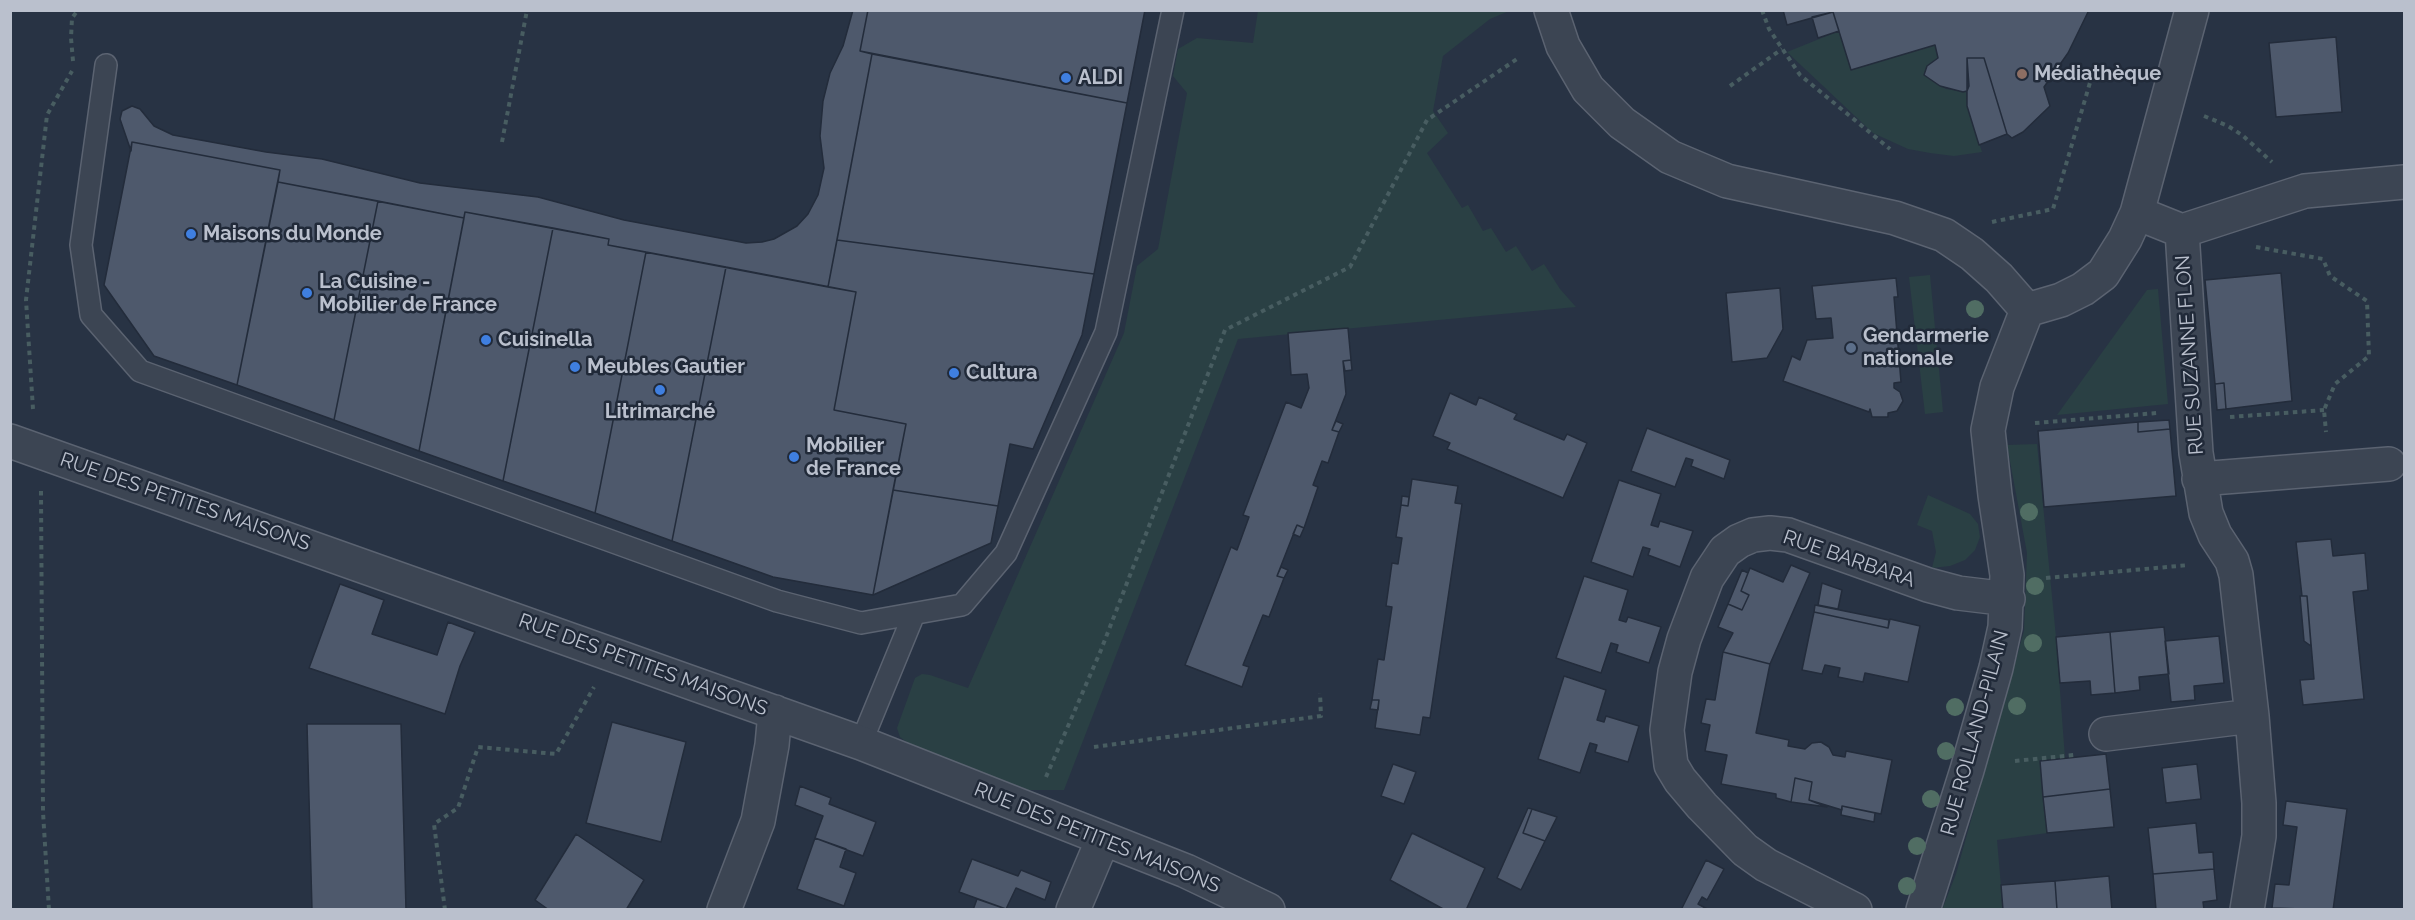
<!DOCTYPE html>
<html>
<head>
<meta charset="utf-8">
<style>
  body { margin:0 }
  #map { position:relative; width:2415px; height:920px; overflow:hidden; background:#283344; font-family:Raleway,sans-serif }
  canvas { display:block }
  .frame { position:absolute; inset:0; border:12px solid #bac0cd; pointer-events:none }
</style>
</head>
<body>
<div id="map">
<canvas width="2415" height="920"></canvas>
<div class="frame"></div>
</div>
<script>
const c = document.querySelector('canvas').getContext('2d');
c.lineJoin = 'round';
function fill(path, color) {
  c.fillStyle = color;
  c.fill(path, 'evenodd');
}
function shape(rows) {
  const path = new Path2D();
  for (const r of rows) {
    path.moveTo(r[0], r[1]);
    for (let i = 2; i < r.length; i += 2) path.lineTo(r[i], r[i + 1]);
  }
  return path;
}
function trace(path, color, width, dash) {
  c.strokeStyle = color;
  c.lineWidth = width;
  c.lineCap = dash ? 'butt' : 'round';
  c.setLineDash(dash || []);
  c.stroke(path);
}
function write(font, color, halo, rows, align = 'center') {
  c.font = font + ' Raleway,sans-serif';
  c.lineWidth = 5;
  c.setLineDash([]);
  c.textBaseline = 'middle';
  c.strokeStyle = halo;
  c.fillStyle = color;
  for (const [text, x, y, turn = 0] of rows) {
    c.save();
    c.translate(x, y);
    c.rotate((+turn || 0) * Math.PI / 180);
    c.textAlign = isNaN(turn) ? turn : align;
    if (halo) c.strokeText(text, 0, 0);
    c.fillText(text, 0, 0);
    c.restore();
  }
}
fill(shape([
  [1258,11,1509,11,1490,19,1443,56,1433,111,1448,133,1427,153,1462,208,1468,205,1483,231,1491,228,1506,252,1516,246,1532,271,1544,264,1560,289,1576,307,1238,339,1064,790,1027,790,908,743,900,737,897,728,915,678,922,674,930,675,968,688,1124,333,1137,266,1158,249,1187,93,1173,76,1178,49,1197,38,1253,43],
  [1839,31,1851,70,1935,45,1938,58,1927,66,1924,75,1946,89,1966,92,1967,106,1982,152,1954,156,1930,153,1908,149,1873,133,1787,52],
  [1930,275,1943,412,1925,414,1909,277],
  [2158,289,2168,404,2057,415,2147,290],
  [2037,444,2056,637,2065,758,2040,761,2047,833,1997,840,2003,909,1942,910,1956,874,2024,631,2027,553,2007,445],
  [1928,495,1970,514,1978,524,1980,537,1975,550,1965,560,1950,566,1932,568,1936,552,1932,531,1917,525]
]), '#2a4044');
const building = shape([
  [853,10,868,10,860,51,872,54,828,287,608,245,609,239,465,212,464,218,278,182,280,170,132,142,131,151,120,119,122,111,132,106,140,109,154,126,173,135,266,152,322,159,420,183,538,197,624,220,746,243,762,242,774,239,797,226,808,214,818,195,824,168,820,136,823,101,830,73,843,46,853,10],
  [868,10,1145,10,1127,103,860,51,868,10],
  [1783,10,2089,10,2068,53,2044,87,2050,106,2023,132,2012,138,2007,134,1984,58,1967,58,1969,86,1967,91,1963,92,1940,86,1924,75,1927,66,1938,58,1935,45,1851,70,1833,12,1787,25,1783,10],
  [1833,12,1839,31,1818,38,1812,17,1833,12],
  [2336,37,2342,112,2276,117,2269,43,2336,37],
  [872,54,1127,103,1094,274,837,240,872,54],
  [1967,58,1984,58,2007,134,1979,145,1967,106,1967,58],
  [132,142,280,170,237,385,154,356,104,285,132,142],
  [278,182,378,201,334,420,237,385,278,182],
  [378,201,464,218,419,451,334,420,378,201],
  [465,212,553,228,503,481,419,451,465,212],
  [553,228,609,239,608,245,646,252,595,513,503,481,553,228],
  [837,240,1094,274,1082,335,1033,449,1010,444,998,506,893,490,906,424,834,410,856,292,828,287,837,240],
  [646,252,726,267,672,541,595,513,646,252],
  [726,267,856,292,834,410,906,424,873,595,773,577,672,541,726,267],
  [2281,273,2292,401,2226,409,2224,383,2215,384,2205,280,2281,273],
  [1896,278,1898,297,1894,297,1901,382,1894,383,1894,388,1900,392,1903,401,1897,411,1888,413,1888,417,1872,417,1870,409,1869,412,1783,381,1792,356,1800,360,1807,340,1833,338,1831,318,1816,319,1812,286,1896,278],
  [1780,288,1783,329,1767,358,1732,362,1726,293,1780,288],
  [1348,328,1351,360,1343,361,1346,394,1332,430,1339,432,1328,463,1322,461,1313,485,1318,487,1304,528,1297,525,1277,576,1284,578,1269,617,1263,615,1243,665,1249,667,1242,687,1185,665,1231,547,1237,550,1249,517,1243,515,1286,402,1301,408,1309,388,1307,374,1291,375,1288,333,1348,328],
  [1351,360,1352,370,1345,371,1343,361,1351,360],
  [2224,383,2226,409,2217,410,2215,384,2224,383],
  [1450,393,1476,405,1479,397,1517,414,1514,419,1564,440,1567,434,1587,443,1563,498,1447,449,1450,443,1433,436,1450,393],
  [2169,420,2170,429,2138,432,2138,422,2169,420],
  [1336,421,1343,424,1339,432,1332,430,1336,421],
  [2138,422,2138,432,2170,429,2176,496,2044,507,2038,431,2138,422],
  [1647,428,1730,460,1724,479,1691,466,1693,460,1686,458,1675,487,1631,471,1647,428],
  [1412,479,1458,486,1455,503,1462,504,1430,718,1423,717,1420,735,1375,728,1379,700,1372,700,1378,659,1384,660,1392,607,1386,606,1392,563,1398,564,1402,538,1396,537,1401,505,1408,506,1412,479],
  [1619,480,1661,494,1651,525,1658,527,1660,521,1693,531,1680,567,1648,555,1650,549,1643,547,1633,577,1591,562,1619,480],
  [893,490,998,506,991,543,873,595,893,490],
  [1402,496,1409,497,1408,506,1401,505,1402,496],
  [1297,525,1304,528,1300,537,1293,534,1297,525],
  [2331,539,2333,556,2365,553,2368,590,2353,592,2364,699,2303,705,2300,680,2314,679,2307,596,2302,596,2296,542,2331,539],
  [1791,565,1810,573,1770,664,1723,652,1733,633,1718,627,1728,604,1742,610,1749,595,1741,591,1750,568,1783,582,1791,565],
  [1281,567,1288,570,1284,578,1277,576,1281,567],
  [1742,570,1748,573,1741,591,1749,595,1742,610,1728,604,1742,570],
  [1584,576,1628,590,1619,620,1626,622,1628,617,1661,627,1649,663,1616,652,1618,645,1611,643,1601,673,1556,658,1584,576],
  [1822,583,1842,590,1838,609,1818,605,1822,583],
  [340,584,384,600,372,634,437,655,448,622,475,632,460,666,445,714,309,668,340,584],
  [2300,596,2307,596,2311,646,2304,641,2300,596],
  [1815,605,1889,620,1888,628,1814,612,1815,605],
  [1814,612,1888,628,1890,619,1920,626,1908,682,1865,673,1863,682,1838,677,1840,668,1825,665,1822,674,1802,670,1814,612],
  [2164,627,2169,674,2139,677,2140,690,2115,693,2110,632,2164,627],
  [2110,632,2115,693,2091,695,2090,681,2060,683,2056,637,2110,632],
  [2219,636,2224,683,2194,686,2195,700,2171,702,2165,641,2219,636],
  [1723,652,1770,664,1756,733,1789,740,1788,746,1805,749,1812,743,1821,742,1829,747,1833,755,1845,757,1846,751,1892,760,1881,814,1842,806,1842,810,1809,800,1812,782,1795,778,1791,802,1776,798,1776,794,1721,784,1727,755,1705,751,1710,725,1701,723,1706,699,1715,700,1723,652],
  [1564,676,1606,690,1597,720,1604,722,1606,716,1639,726,1628,762,1595,752,1597,745,1590,743,1580,773,1538,759,1564,676],
  [1372,700,1379,700,1378,710,1370,709,1372,700],
  [612,722,686,742,661,842,586,823,612,722],
  [307,724,401,724,406,910,312,910,307,724],
  [2106,754,2110,789,2043,797,2040,761,2106,754],
  [1393,764,1416,772,1404,804,1381,796,1393,764],
  [2197,764,2201,799,2166,803,2162,768,2197,764],
  [1795,778,1812,782,1809,800,1827,807,1791,802,1795,778],
  [800,786,831,798,829,804,876,822,863,856,815,838,823,816,795,805,800,786],
  [2110,789,2114,827,2047,833,2043,797,2110,789],
  [2286,801,2347,809,2333,910,2272,908,2275,884,2289,885,2297,827,2283,825,2286,801],
  [1842,806,1875,813,1874,822,1841,815,1842,806],
  [1528,808,1532,809,1523,833,1545,841,1521,890,1497,878,1528,808],
  [1532,809,1557,817,1545,841,1523,833,1532,809],
  [2196,823,2199,853,2213,852,2214,869,2153,874,2148,828,2196,823],
  [1412,833,1485,868,1466,910,1445,910,1390,880,1412,833],
  [576,834,644,880,626,910,549,910,535,900,576,834],
  [815,838,846,849,840,867,856,873,844,906,797,889,815,838],
  [972,859,1018,876,1021,870,1051,882,1045,900,1016,888,1006,909,959,892,972,859],
  [1706,860,1724,869,1707,900,1702,897,1698,904,1709,910,1681,910,1706,860],
  [2214,869,2217,900,2203,902,2204,910,2156,910,2153,874,2214,869],
  [2109,876,2112,910,2057,910,2055,881,2109,876],
  [2055,881,2057,910,2003,910,2001,885,2055,881],
  [977,899,1006,909,1006,910,973,910,977,899]
]);
fill(building, '#4e596c');
trace(building, '#232c3b', 1.5);
const service = shape([
  [106,65,81,245,91,315,140,371,777,601,861,623,962,605,1006,553,1106,332,1173,10],
  [861,743,914,614]
]);
const minor = shape([
  [1551,10,1563,46,1588,89,1622,123,1670,157,1727,181,1895,218,1944,235,1972,254,1999,278,2027,310],
  [2137,213,2182,231,2196,453,2206,513,2215,535,2232,561,2236,575,2252,716,2259,803,2259,836,2247,910],
  [2182,231,2305,191,2404,182],
  [2027,310,2061,300,2083,289,2103,274,2125,239,2137,213,2192,10],
  [10,441,861,743,1186,871,1268,910],
  [2199,479,2389,464],
  [2106,734,2252,716],
  [724,910,758,821,772,745,775,712],
  [1073,910,1103,839],
  [1855,910,1766,865,1745,850,1702,806,1680,780,1671,765,1667,730,1675,672,1684,639,1707,578,1725,551,1739,541,1753,535,1770,533,1788,535,1928,585,1958,593,2008,599],
  [1923,910,1967,770,1996,668,2005,627,2007,575,1995,495,1988,430,1997,387,2027,310]
]);
trace(service, '#5b6371', 24);
trace(minor, '#5b6371', 36);
trace(shape([
  [1762,10,1769,29,1800,75,1890,149],
  [73,61,71,38,72,18,78,10],
  [1730,86,1782,49],
  [2204,116,2228,126,2242,135,2272,162],
  [502,142,527,10],
  [1992,222,2053,209,2096,62],
  [2256,247,2323,259,2330,276,2367,301,2369,356,2335,384,2324,410,2326,432],
  [33,409,26,300,47,115,72,71],
  [2230,417,2324,410],
  [2035,423,2157,413],
  [41,491,43,812,49,910],
  [2046,578,2189,565],
  [1094,747,1321,716,1320,693],
  [2015,761,2074,755],
  [1046,777,1101,650,1225,330,1350,267,1427,120,1520,57],
  [445,910,434,824,458,808,478,747,556,754,594,687]
]), '#485d61', 4, [4.5, 4.5]);
trace(service, '#3c4553', 21);
trace(minor, '#3c4553', 33);
c.fillStyle = '#506d63';
for (const [x, y] of [
  [1975,309],
  [2029,512],
  [2035,586],
  [2033,643],
  [2017,706],
  [1955,707],
  [1946,751],
  [1931,799],
  [1917,846],
  [1907,886]
]) {
  c.beginPath();
  c.arc(x, y, 9, 0, 2 * Math.PI);
  c.fill();
}
for (const [x, y, r, color] of [
  [2022,74,6,"#8d6e63"],
  [1066,78,6,"#3f7fe0"],
  [191,234,6,"#3f7fe0"],
  [307,293,6,"#3f7fe0"],
  [486,340,6,"#3f7fe0"],
  [1851,348,6,"#5c6f8a"],
  [575,367,6,"#3f7fe0"],
  [954,373,6,"#3f7fe0"],
  [660,390,6,"#3f7fe0"],
  [794,457,6,"#3f7fe0"]
]) {
  const dot = new Path2D();
  dot.arc(x, y, r, 0, 2 * Math.PI);
  c.fillStyle = color;
  c.fill(dot);
  trace(dot, '#212a39', 2);
}
write('bold 20px', '#bac0cd', '#212a39', [
  ["Médiathèque",2034,74],
  ["ALDI",1078,78],
  ["Maisons du Monde",203,234],
  ["La Cuisine -",319,282],
  ["Mobilier de France",319,305],
  ["Gendarmerie",1863,336],
  ["nationale",1863,359],
  ["Cuisinella",498,340],
  ["Meubles Gautier",587,367],
  ["Cultura",966,373],
  ["Litrimarché",660,412,"center"],
  ["Mobilier",806,446],
  ["de France",806,469]
], 'left');
write('20px', '#bac0cd', '#212a39', [
  ["RUE SUZANNE FLON",2190,355,-94],
  ["RUE DES PETITES MAISONS",185,502,19],
  ["RUE BARBARA",1849,559,19],
  ["RUE DES PETITES MAISONS",643,665,20],
  ["RUE ROLLAND-PILAIN",1975,733,-75],
  ["RUE DES PETITES MAISONS",1097,838,22]
]);
</script>
</body>
</html>
